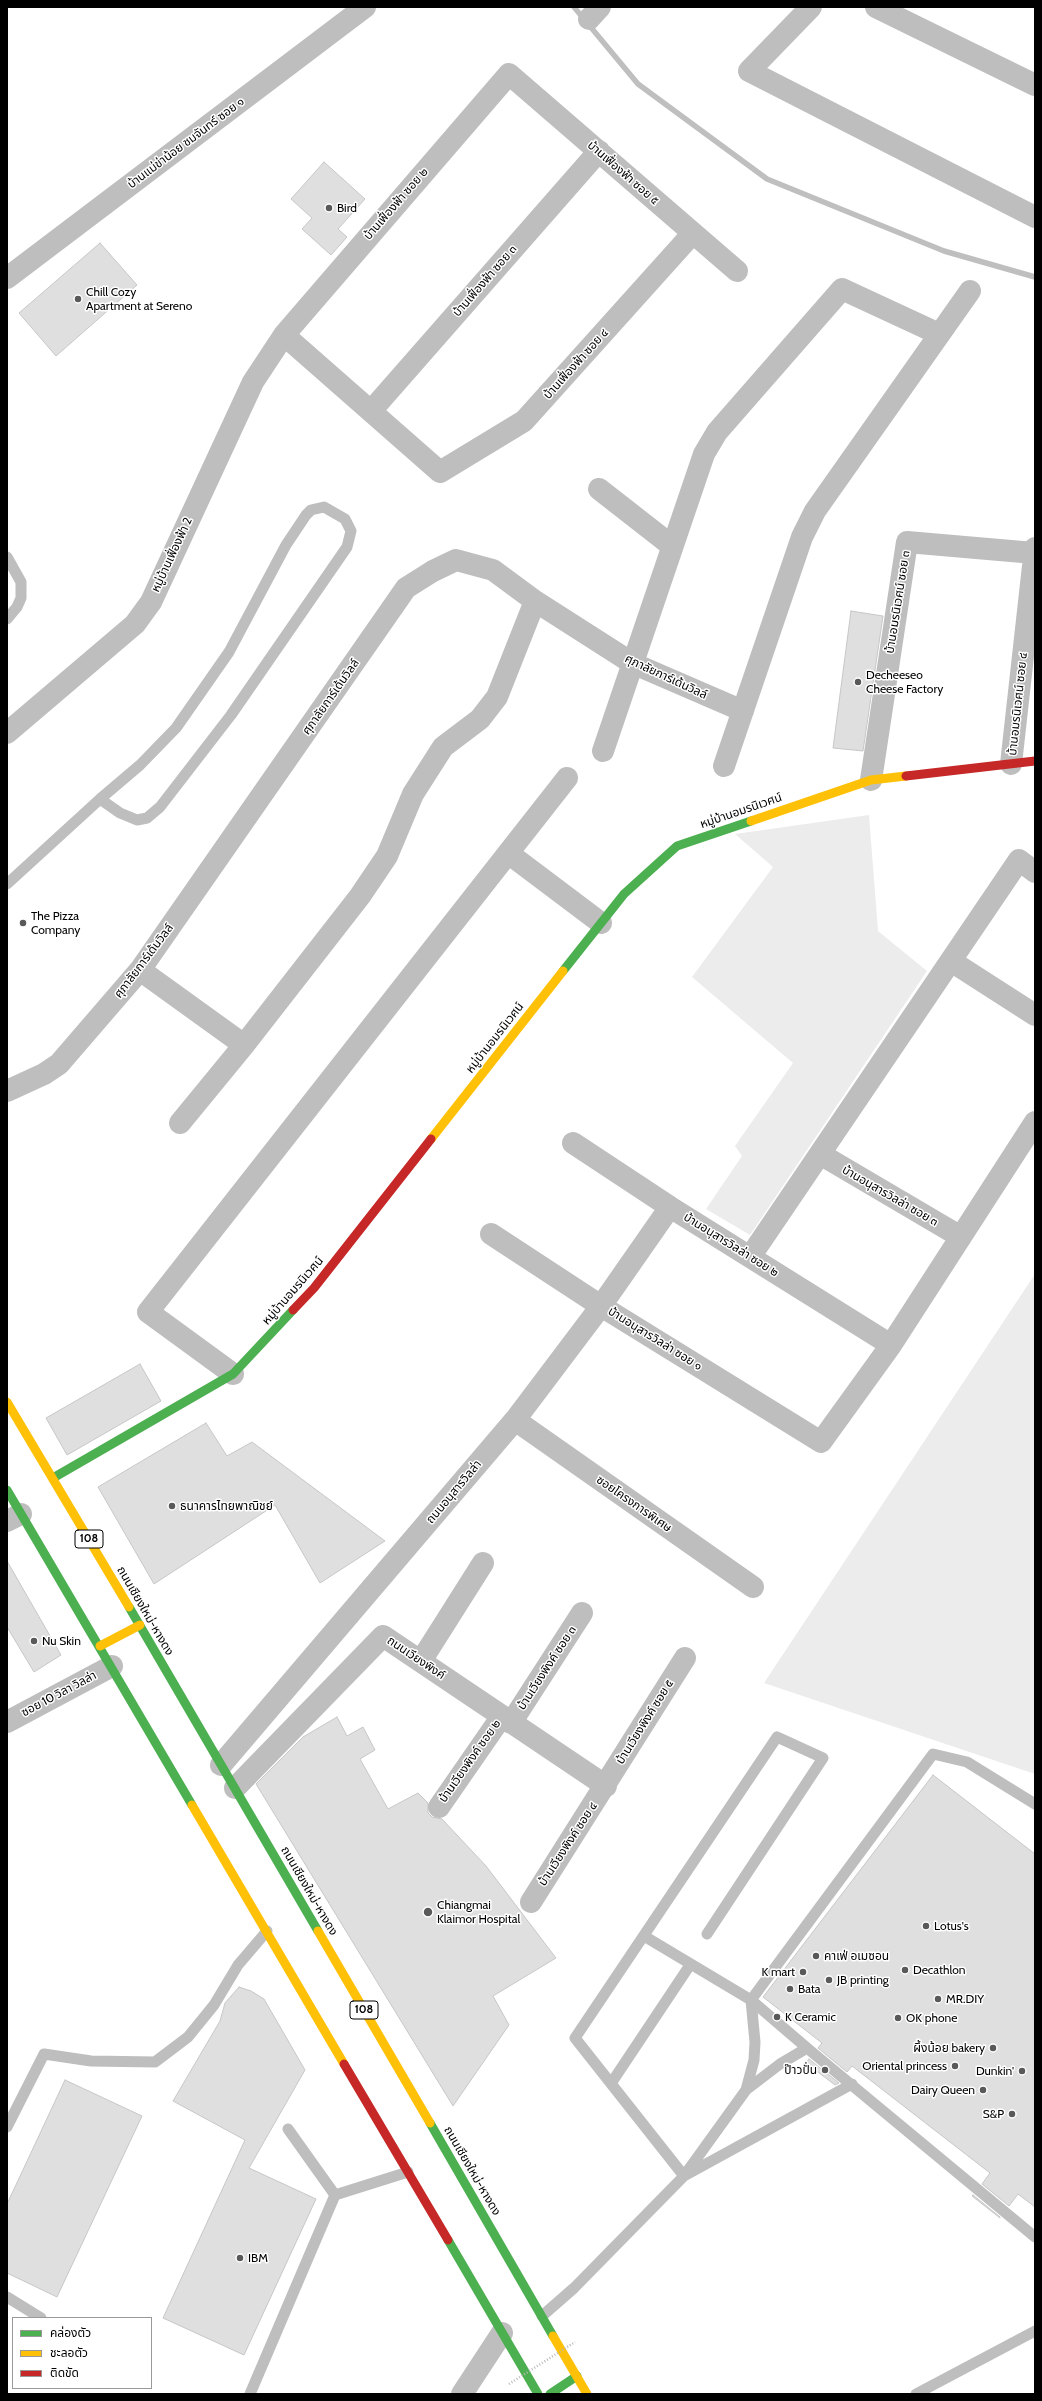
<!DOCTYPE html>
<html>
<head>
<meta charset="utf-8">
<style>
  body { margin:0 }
  #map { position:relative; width:1042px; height:2401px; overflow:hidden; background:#fff; font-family:Cabin,"Noto Sans Thai",sans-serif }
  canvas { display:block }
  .frame { position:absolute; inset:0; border:8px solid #000; pointer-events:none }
  .legend { position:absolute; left:12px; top:2317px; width:140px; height:72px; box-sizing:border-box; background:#fff; border:1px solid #999; margin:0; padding:5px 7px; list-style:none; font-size:12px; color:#000 }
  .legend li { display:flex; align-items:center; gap:8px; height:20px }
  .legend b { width:20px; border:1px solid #999 }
</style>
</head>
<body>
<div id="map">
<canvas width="1042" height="2401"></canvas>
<div class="frame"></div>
<ul class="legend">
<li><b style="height:5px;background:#4caf50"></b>คล่องตัว</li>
<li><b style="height:5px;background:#ffc107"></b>ชะลอตัว</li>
<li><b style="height:5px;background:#c62828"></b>ติดขัด</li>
</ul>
</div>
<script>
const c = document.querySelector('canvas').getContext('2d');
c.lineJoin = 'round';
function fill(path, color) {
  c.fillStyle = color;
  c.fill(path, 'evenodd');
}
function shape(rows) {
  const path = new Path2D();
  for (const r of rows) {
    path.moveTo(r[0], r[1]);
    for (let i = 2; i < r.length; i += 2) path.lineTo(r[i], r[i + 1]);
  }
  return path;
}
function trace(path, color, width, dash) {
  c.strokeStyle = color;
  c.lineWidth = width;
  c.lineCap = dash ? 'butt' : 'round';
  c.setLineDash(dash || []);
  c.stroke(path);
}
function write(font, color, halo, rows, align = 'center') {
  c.font = font + ' Cabin,"Noto Sans Thai",sans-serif';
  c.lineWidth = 3;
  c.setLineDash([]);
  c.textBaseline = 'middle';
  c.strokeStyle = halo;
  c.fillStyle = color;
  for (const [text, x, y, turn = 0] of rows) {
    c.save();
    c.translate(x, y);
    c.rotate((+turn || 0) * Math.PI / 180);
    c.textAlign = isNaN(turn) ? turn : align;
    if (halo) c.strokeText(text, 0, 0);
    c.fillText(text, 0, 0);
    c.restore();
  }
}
fill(shape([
  [869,815,878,931,927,971,750,1235,706,1209,742,1156,735,1146,793,1063,692,977,773,867,735,834],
  [1035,1274,1035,1774,764,1683]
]), '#ececec');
trace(shape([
  [574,7,638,84,767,179,944,251,1035,277]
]), '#bfbfbf', 5.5);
const building = shape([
  [324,162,365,199,338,229,347,237,331,255,302,229,312,218,291,199,324,162],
  [100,243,137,285,56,356,19,313,100,243],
  [851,611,883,616,863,751,833,748,851,611],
  [140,1364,161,1401,67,1455,46,1418,140,1364],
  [206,1423,227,1456,252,1442,385,1541,320,1583,275,1505,154,1584,98,1487,206,1423],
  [7,1561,61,1655,34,1672,7,1627,7,1561],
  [337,1717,347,1736,363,1727,375,1750,360,1759,388,1809,418,1793,428,1803,428,1813,432,1817,442,1819,486,1866,556,1958,493,1996,509,2025,453,2106,256,1784,303,1737,337,1717],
  [933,1775,1035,1854,1035,2207,1018,2194,1009,2206,982,2184,990,2173,852,2066,847,2072,818,2048,822,2043,763,1997,933,1775],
  [239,1987,251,1991,264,1999,305,2070,249,2168,316,2199,244,2355,163,2318,245,2140,173,2101,220,2021,225,2003,239,1987],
  [809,2059,839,2083,835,2085,806,2063,809,2059],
  [65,2080,142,2116,57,2297,7,2273,7,2204,65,2080],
  [973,2195,1000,2217,1000,2218,972,2196,973,2195]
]);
fill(building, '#dfdfdf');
trace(building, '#c7c7c7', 1);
trace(shape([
  [7,557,21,582,21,598,17,607,7,619],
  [7,884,100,799,140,765,176,728,229,652,286,545,306,515,311,510,324,507,345,519,351,531,347,547,231,715,160,807,147,818,137,820,120,813,100,799],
  [707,1934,823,1758,777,1737,575,2038,684,2176,852,2084],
  [644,1936,751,2000,807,2048],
  [612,2082,690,1965],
  [746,2090,754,2060,755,2042,751,2000,933,1754,967,1762,1035,1804],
  [7,2127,44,2054,91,2061,155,2062,188,2037,214,2005,238,1965,267,1931],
  [288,2129,335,2195,408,2172],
  [7,2297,41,2318],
  [542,2316,574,2288,684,2176,746,2090,780,2064,807,2048,1035,2237],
  [250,2394,335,2195],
  [916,2394,1035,2331]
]), '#bebebe', 11);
trace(shape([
  [811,7,749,71,1035,217],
  [876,7,1035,85],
  [589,19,600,7],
  [7,278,365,7],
  [284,335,440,472,524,421,693,233],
  [371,411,599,151],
  [599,489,672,546],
  [7,733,135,624,151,602,253,382,284,335,509,74,737,271],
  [603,751,704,454,717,432,842,289,939,334],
  [1011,764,1035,548],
  [724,766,802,537,815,511,970,291],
  [871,780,907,542,1034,553],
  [508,853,601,923],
  [951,961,1035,1015],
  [140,970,244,1045],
  [7,1091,44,1074,59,1064,140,970,406,588,433,571,456,560,493,570,535,601,632,663,743,711],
  [180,1123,244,1045,360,896,387,856,413,794,443,747,480,719,497,697,535,601],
  [573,1143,670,1207,891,1345],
  [820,1154,961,1237],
  [491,1234,601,1306,821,1442,891,1345,1035,1122],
  [750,1257,1019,860,1035,872],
  [233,1374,148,1312,567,778],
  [515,1420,753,1587],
  [7,1521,21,1514],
  [421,1661,483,1563],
  [7,1722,112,1666],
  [511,1723,582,1613],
  [221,1765,515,1420,601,1306,670,1207],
  [235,1788,383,1636,606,1786],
  [439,1807,502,1716],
  [531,1902,685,1658],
  [462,2394,502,2333]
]), '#bebebe', 22);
trace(shape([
  [563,971,624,894,677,846,751,821],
  [53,1478,233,1374,293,1310],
  [7,1490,192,1805],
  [129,1607,318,1931],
  [430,2123,553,2336],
  [448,2240,538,2394],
  [550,2394,577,2376]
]), '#4caf50', 9);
trace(shape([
  [751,821,871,780,906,776],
  [431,1139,563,971],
  [7,1402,129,1607],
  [100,1646,140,1625],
  [192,1805,344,2064],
  [318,1931,430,2123],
  [553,2336,587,2394]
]), '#ffc107', 9);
trace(shape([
  [906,776,1035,761],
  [293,1310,314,1288,431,1139],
  [344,2064,448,2240]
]), '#c62828', 9);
trace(shape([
  [509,2384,575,2342]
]), '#b9b9b9', 2.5, [1, 2]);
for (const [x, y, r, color] of [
  [329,208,4,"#595959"],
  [78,299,4,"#595959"],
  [858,682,4,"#595959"],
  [23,923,4,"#595959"],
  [172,1506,4,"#595959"],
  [34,1641,4,"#595959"],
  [428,1912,5,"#595959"],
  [926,1926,4,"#595959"],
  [816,1956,4,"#595959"],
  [905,1970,4,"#595959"],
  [803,1972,4,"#595959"],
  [829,1980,4,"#595959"],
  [790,1989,4,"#595959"],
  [938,1999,4,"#595959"],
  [777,2017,4,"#595959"],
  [898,2018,4,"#595959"],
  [993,2048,4,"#595959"],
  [955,2066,4,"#595959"],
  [825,2070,4,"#595959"],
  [1022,2071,4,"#595959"],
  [983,2090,4,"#595959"],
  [1012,2114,4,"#595959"],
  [240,2258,4,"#595959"]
]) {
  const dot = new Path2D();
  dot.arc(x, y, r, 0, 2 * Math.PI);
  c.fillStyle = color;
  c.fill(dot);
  trace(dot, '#fff', 1.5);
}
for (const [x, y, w] of [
  [89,1539,28],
  [364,2010,28]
]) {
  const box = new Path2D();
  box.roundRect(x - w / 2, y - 9, w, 18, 3);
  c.fillStyle = '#fff';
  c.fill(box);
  trace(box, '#000', 1);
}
write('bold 11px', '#000', null, [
  ["108",89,1539],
  ["108",364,2010]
]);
write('12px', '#000', '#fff', [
  ["บ้านแม่ข่าน้อย ชมจันทร์ ซอย ๑",186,143,-37],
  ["บ้านเฟื่องฟ้า ซอย ๕",623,173,41],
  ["บ้านเฟื่องฟ้า ซอย ๒",396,204,-49],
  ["บ้านเฟื่องฟ้า ซอย ๓",485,281,-49],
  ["บ้านเฟื่องฟ้า ซอย ๔",576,364,-48],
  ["หมู่บ้านเฟื่องฟ้า 2",172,555,-65],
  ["บ้านอมรนิเวศน์ ซอย ๓",898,602,-81],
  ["ศุภาลัยการ์เด้นวิลล์",666,677,25],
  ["ศุภาลัยการ์เด้นวิลล์",331,697,-55],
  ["บ้านอมรนิเวศน์ ซอย ๔",1018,704,-84],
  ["หมู่บ้านอมรนิเวศน์",741,811,-19],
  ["ศุภาลัยการ์เด้นวิลล์",144,961,-53],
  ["หมู่บ้านอมรนิเวศน์",495,1038,-52],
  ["บ้านอนุสารวิลล่า ซอย ๓",890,1196,30],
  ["บ้านอนุสารวิลล่า ซอย ๒",731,1245,32],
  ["หมู่บ้านอมรนิเวศน์",293,1291,-49],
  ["บ้านอนุสารวิลล่า ซอย ๑",655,1339,32],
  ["ถนนอนุสารวิลล่า",454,1492,-50],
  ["ซอยโครงการพิเศษ",634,1504,35],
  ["ถนนเชียงใหม่-หางดง",145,1611,60],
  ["ถนนเวียงพิงค์",416,1658,34],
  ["บ้านเวียงพิงค์ ซอย ๓",547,1668,-57],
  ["ซอย 10 วิลา วิลล่า",59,1694,-28],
  ["บ้านเวียงพิงค์ ซอย ๕",645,1722,-58],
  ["บ้านเวียงพิงค์ ซอย ๒",470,1761,-55],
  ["บ้านเวียงพิงค์ ซอย ๔",568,1844,-57],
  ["ถนนเชียงใหม่-หางดง",309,1891,60],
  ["ถนนเชียงใหม่-หางดง",472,2171,60]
]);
write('12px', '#000', '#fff', [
  ["Bird",337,208],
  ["Chill Cozy",86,292],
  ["Apartment at Sereno",86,306],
  ["Decheeseo",866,675],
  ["Cheese Factory",866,689],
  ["The Pizza",31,916],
  ["Company",31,930],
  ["ธนาคารไทยพาณิชย์",180,1506],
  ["Nu Skin",42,1641],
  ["Chiangmai",437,1905],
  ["Klaimor Hospital",437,1919],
  ["Lotus's",934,1926],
  ["คาเฟ่ อเมซอน",824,1956],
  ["Decathlon",913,1970],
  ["K mart",795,1972,"right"],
  ["JB printing",837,1980],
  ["Bata",798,1989],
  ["MR.DIY",946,1999],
  ["K Ceramic",785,2017],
  ["OK phone",906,2018],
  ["ผึ้งน้อย bakery",985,2048,"right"],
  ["Oriental princess",947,2066,"right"],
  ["ป๊าวปั่น",817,2070,"right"],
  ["Dunkin'",1014,2071,"right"],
  ["Dairy Queen",975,2090,"right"],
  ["S&P",1004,2114,"right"],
  ["IBM",248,2258]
], 'left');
</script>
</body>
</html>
